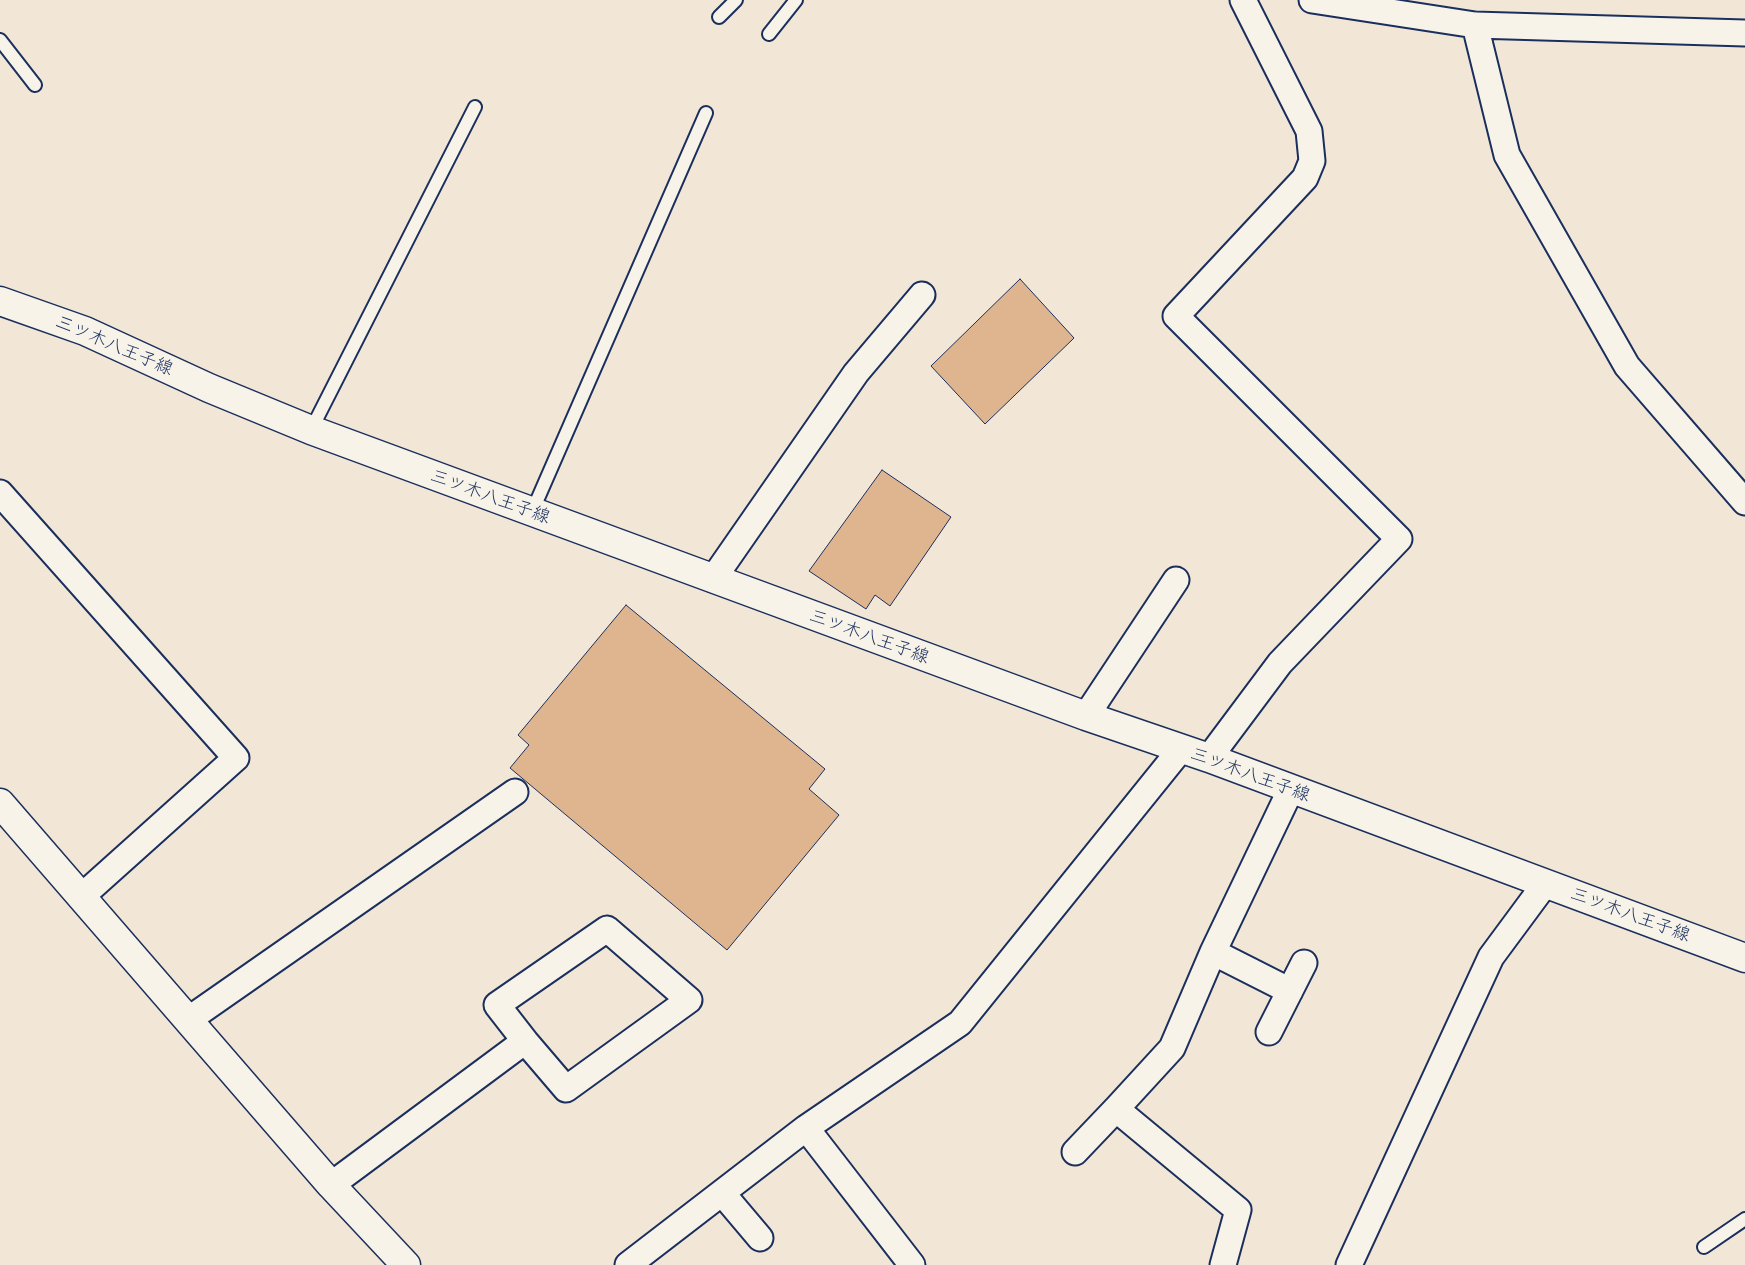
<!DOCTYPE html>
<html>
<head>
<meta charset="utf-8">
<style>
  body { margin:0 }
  canvas { display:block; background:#f2e7d6 }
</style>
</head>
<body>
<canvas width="1745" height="1265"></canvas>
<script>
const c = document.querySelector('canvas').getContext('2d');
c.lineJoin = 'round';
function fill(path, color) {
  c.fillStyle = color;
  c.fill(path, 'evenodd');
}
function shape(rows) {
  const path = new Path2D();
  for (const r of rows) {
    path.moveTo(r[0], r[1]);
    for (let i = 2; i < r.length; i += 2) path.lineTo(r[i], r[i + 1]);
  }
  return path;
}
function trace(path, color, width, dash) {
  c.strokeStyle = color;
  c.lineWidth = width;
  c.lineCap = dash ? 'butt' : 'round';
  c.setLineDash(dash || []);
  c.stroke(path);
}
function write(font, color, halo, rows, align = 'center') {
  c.font = font + ' "Patrick Hand","Klee One",sans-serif';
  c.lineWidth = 4.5;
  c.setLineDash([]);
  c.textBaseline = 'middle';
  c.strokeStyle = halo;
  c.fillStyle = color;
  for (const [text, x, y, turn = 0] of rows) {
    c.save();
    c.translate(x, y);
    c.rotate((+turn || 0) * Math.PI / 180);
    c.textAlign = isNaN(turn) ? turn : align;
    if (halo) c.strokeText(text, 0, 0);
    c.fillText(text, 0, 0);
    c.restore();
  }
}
const building = shape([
  [1020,279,1074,338,985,424,931,366,1020,279],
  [882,470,951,517,890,606,875,595,866,609,809,571,882,470],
  [626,605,825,769,809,789,839,815,727,950,510,768,529,745,518,735,626,605]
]);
fill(building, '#dfb58f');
trace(building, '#1b2f5e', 1);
const lane = shape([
  [719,17,736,0],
  [769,34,796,0],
  [0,40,35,85],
  [311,430,475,107],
  [532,512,706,113],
  [1704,1247,1745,1219]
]);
const street = shape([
  [1312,0,1475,25,1745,33],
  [1475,25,1507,155,1627,366,1745,502],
  [0,493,236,758,81,897],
  [713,579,856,373,922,295],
  [1086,716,1176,580],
  [1209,758,1280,663,1399,539,1176,316,1305,178,1312,161,1309,131,1243,0],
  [1213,952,1290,991],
  [188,1020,515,792],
  [1269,1032,1304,963],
  [806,1128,912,1265],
  [1075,1152,1116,1109],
  [331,1185,525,1041,497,1005,607,929,689,1000,566,1089,525,1041],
  [722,1193,760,1238],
  [628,1265,806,1128,960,1023,1181,749],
  [1223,1265,1238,1210,1116,1109,1172,1048,1213,952,1291,789],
  [1349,1265,1491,957,1545,884]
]);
const secondary = shape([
  [0,301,85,331,209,388,311,430,1086,716,1209,758,1745,958],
  [0,803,331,1185,406,1265]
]);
trace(lane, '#1b2f5e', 16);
trace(street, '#1b2f5e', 29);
trace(secondary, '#1b2f5e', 31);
trace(lane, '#f7f3e8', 12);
trace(street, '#f7f3e8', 25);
trace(secondary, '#f7f3e8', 28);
write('18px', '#1b2f5e', '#f7f3e8', [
  ["三ツ木八王子線",114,346,23],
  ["三ツ木八王子線",490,497,20],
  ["三ツ木八王子線",869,637,20],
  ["三ツ木八王子線",1250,775,20],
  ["三ツ木八王子線",1630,915,20]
]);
</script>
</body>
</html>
